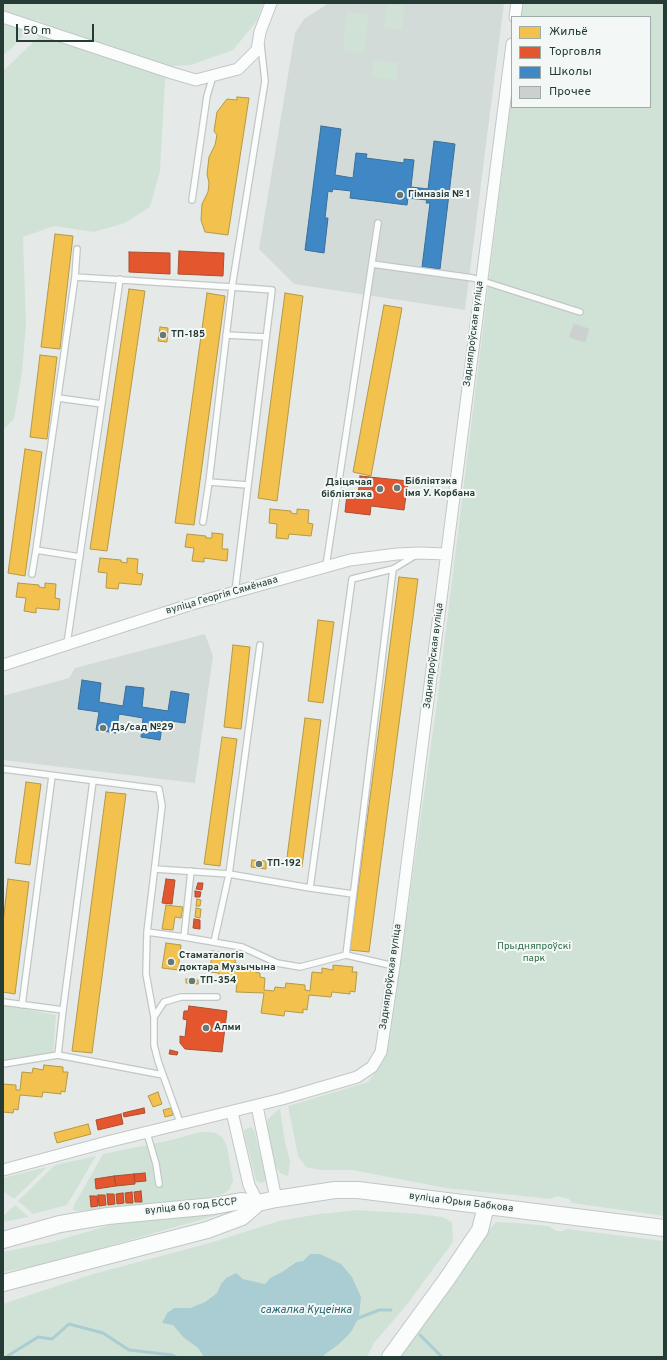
<!DOCTYPE html>
<html>
<head>
<meta charset="utf-8">
<style>
  body { margin:0 }
  #map { position:relative; width:667px; height:1360px; overflow:hidden; background:#e5eae8; font-family:Overpass,sans-serif }
  canvas { display:block }
  .frame { position:absolute; inset:0; border:4px solid #243b36; pointer-events:none }
  .legend { position:absolute; left:511px; top:16px; width:140px; height:92px; box-sizing:border-box; background:#f3f8f6; border:1px solid #a0aca9; margin:0; padding:5px 7px; list-style:none; font-size:12px; color:#243b36 }
  .legend li { display:flex; align-items:center; gap:8px; height:20px }
  .legend b { width:20px; border:1px solid #a0aca9 }
  .scale { position:absolute; left:16px; top:24px; width:78px; height:18px; box-sizing:border-box; border:2px solid #243b36; border-top:0; padding-left:5px; font-size:12px; line-height:14px; white-space:nowrap; color:#243b36; -webkit-text-stroke:3px #f3f8f6; paint-order:stroke }
</style>
</head>
<body>
<div id="map">
<canvas width="667" height="1360"></canvas>
<div class="frame"></div>
<ul class="legend">
<li><b style="height:11px;background:#f2c14e"></b>Жильё</li>
<li><b style="height:11px;background:#e4572e"></b>Торговля</li>
<li><b style="height:11px;background:#3f88c5"></b>Школы</li>
<li><b style="height:11px;background:#ccd1cf"></b>Прочее</li>
</ul>
<div class="scale">50 m</div>
</div>
<script>
const c = document.querySelector('canvas').getContext('2d');
c.lineJoin = 'round';
function fill(path, color) {
  c.fillStyle = color;
  c.fill(path, 'evenodd');
}
function shape(rows) {
  const path = new Path2D();
  for (const r of rows) {
    path.moveTo(r[0], r[1]);
    for (let i = 2; i < r.length; i += 2) path.lineTo(r[i], r[i + 1]);
  }
  return path;
}
function trace(path, color, width, dash) {
  c.strokeStyle = color;
  c.lineWidth = width;
  c.lineCap = dash ? 'butt' : 'round';
  c.setLineDash(dash || []);
  c.stroke(path);
}
function write(font, color, halo, rows, align = 'center') {
  c.font = font + ' Overpass,sans-serif';
  c.lineWidth = 4;
  c.setLineDash([]);
  c.textBaseline = 'middle';
  c.strokeStyle = halo;
  c.fillStyle = color;
  for (const [text, x, y, turn = 0] of rows) {
    c.save();
    c.translate(x, y);
    c.rotate((+turn || 0) * Math.PI / 180);
    c.textAlign = isNaN(turn) ? turn : align;
    if (halo) c.strokeText(text, 0, 0);
    c.fillText(text, 0, 0);
    c.restore();
  }
}
fill(shape([
  [329,3,504,3,465,310,294,284,259,249,295,33,304,19],
  [205,634,213,656,195,783,3,760,3,696,69,678,75,668]
]), '#d3dbd8');
fill(shape([
  [3,3,263,3,257,21,233,50,191,65,174,66,165,80,160,171,150,207,125,223,94,232,54,226,23,237,26,325,22,372,14,419,3,430,3,71,50,26,36,20,11,49,3,55],
  [523,3,664,3,664,1216,572,1203,569,1199,558,1196,550,1199,446,1188,352,1170,320,1170,306,1167,298,1156,288,1106,368,1082,383,1062,390,1037,438,695,512,92,512,107,650,107,650,17,521,17],
  [387,4,404,6,402,30,384,28],
  [347,12,368,15,364,54,343,51],
  [374,60,398,63,396,80,372,77],
  [3,1005,56,1015,53,1056,3,1064],
  [280,1108,285,1142,290,1161,288,1176,280,1173,272,1160,266,1133,268,1119],
  [251,1127,254,1130,266,1178,264,1182,261,1183,256,1181,244,1133,244,1130],
  [201,1132,208,1132,216,1133,222,1137,227,1146,233,1180,230,1189,225,1193,215,1197,118,1208,78,1211,73,1210,74,1205,103,1154,167,1141],
  [96,1156,67,1205,33,1214,18,1201,55,1165],
  [47,1167,14,1199,3,1191,3,1178],
  [15,1205,29,1217,3,1222,3,1216],
  [241,1208,218,1215,98,1249,43,1264,3,1272,3,1252,52,1242,114,1224,151,1220],
  [357,1210,420,1214,442,1217,452,1222,453,1242,408,1303,374,1343,367,1357,324,1357,324,1355,338,1345,310,1254,303,1261,295,1262,282,1272,270,1278,265,1284,243,1279,235,1273,221,1284,217,1293,205,1302,190,1308,174,1308,173,1325,183,1337,198,1348,204,1357,3,1357,3,1304,93,1274,210,1243,279,1221,319,1214],
  [496,1222,516,1223,549,1226,556,1231,562,1231,567,1229,664,1241,664,1357,398,1357,489,1230]
]), '#d0e2d6');
fill(shape([
  [310,1254,320,1254,341,1264,352,1277,361,1297,359,1317,351,1332,338,1345,324,1355,324,1357,204,1357,198,1348,183,1337,173,1325,162,1323,167,1313,174,1308,190,1308,205,1302,217,1293,221,1284,226,1278,236,1273,243,1279,265,1284,270,1278,282,1272,296,1262,303,1261]
]), '#aacdd4');
const homes = shape([
  [237,97,249,98,228,235,205,232,201,220,202,204,208,192,209,183,207,174,209,157,215,145,217,135,214,131,217,112,227,99,237,100,237,97],
  [55,234,73,236,60,349,41,347,55,234],
  [129,289,145,291,107,551,90,549,129,289],
  [207,293,225,296,194,525,175,523,207,293],
  [285,293,303,296,277,501,258,498,285,293],
  [384,305,402,308,371,476,353,472,384,305],
  [160,327,168,328,167,342,158,341,160,327],
  [40,355,57,357,47,439,30,437,40,355],
  [25,449,42,452,25,576,8,573,25,449],
  [270,509,291,511,291,513,297,514,297,509,309,510,308,523,313,524,311,536,289,534,288,539,276,538,277,524,269,523,270,509],
  [212,533,223,534,222,549,228,549,227,561,204,558,204,562,192,561,194,548,185,547,187,534,206,536,206,538,212,538,212,533],
  [100,558,121,560,121,562,127,563,127,558,138,559,137,573,143,574,141,585,119,583,118,589,106,588,107,573,98,572,100,558],
  [399,577,418,579,369,952,350,950,399,577],
  [18,583,39,585,39,587,45,588,45,583,56,584,55,598,60,599,59,610,36,608,36,613,24,611,26,598,16,597,18,583],
  [318,620,334,622,323,703,308,701,318,620],
  [233,645,250,647,241,729,224,727,233,645],
  [305,718,321,720,302,867,286,865,305,718],
  [222,737,237,739,220,866,204,864,222,737],
  [26,782,41,784,30,865,15,863,26,782],
  [106,792,126,794,92,1053,72,1051,106,792],
  [252,860,266,861,266,869,251,867,252,860],
  [8,879,29,882,15,994,3,992,3,923,8,879],
  [197,899,201,900,200,906,196,906,197,899],
  [166,905,183,907,181,918,175,917,173,930,162,929,166,905],
  [196,908,201,909,200,918,195,917,196,908],
  [166,943,181,945,178,970,162,968,166,943],
  [212,951,236,954,235,963,250,965,250,968,256,969,255,972,260,973,260,977,265,978,264,990,274,991,275,987,285,988,286,983,305,985,305,990,310,991,312,972,322,973,322,968,333,970,333,965,353,967,352,972,357,972,355,992,350,991,350,994,332,992,331,997,309,995,307,1010,303,1009,303,1013,285,1011,284,1016,261,1013,264,993,236,992,237,982,218,980,219,973,210,972,212,951],
  [186,979,198,980,198,984,186,983,186,979],
  [44,1065,63,1067,63,1072,68,1072,65,1092,61,1091,61,1094,43,1092,42,1097,20,1095,18,1110,14,1109,13,1113,3,1112,3,1084,16,1085,16,1090,20,1090,22,1072,32,1073,33,1068,43,1070,44,1065],
  [158,1092,162,1104,153,1107,148,1096,158,1092],
  [171,1108,173,1115,165,1117,163,1110,171,1108],
  [88,1124,91,1134,57,1143,54,1133,88,1124]
]);
fill(homes, '#f2c14e');
trace(homes, '#b49947', 1);
const shops = shape([
  [179,251,224,253,223,276,178,274,179,251],
  [129,252,170,253,170,274,129,272,129,252],
  [360,476,408,481,404,510,371,506,370,515,345,512,347,494,358,495,360,476],
  [166,879,175,880,172,904,162,903,166,879],
  [198,883,203,883,202,890,196,889,198,883],
  [195,891,201,892,200,897,195,897,195,891],
  [194,919,200,920,200,929,193,928,194,919],
  [189,1006,227,1011,222,1052,185,1049,180,1043,180,1036,185,1037,187,1020,183,1019,184,1011,188,1011,189,1006],
  [170,1050,178,1052,177,1055,169,1054,170,1050],
  [144,1108,145,1113,124,1117,123,1113,144,1108],
  [121,1114,123,1124,98,1130,96,1120,121,1114],
  [145,1173,146,1181,135,1182,134,1174,145,1173],
  [134,1174,135,1184,116,1186,114,1176,134,1174],
  [114,1176,116,1186,96,1189,95,1179,114,1176],
  [141,1191,142,1202,135,1202,134,1192,141,1191],
  [132,1192,133,1203,126,1203,125,1193,132,1192],
  [123,1193,124,1203,117,1204,116,1194,123,1193],
  [107,1194,114,1194,115,1204,108,1205,107,1194],
  [98,1195,105,1195,106,1205,99,1206,98,1195],
  [90,1196,97,1196,98,1206,91,1207,90,1196]
]);
fill(shops, '#e4572e');
trace(shops, '#aa4f30', 1);
const schools = shape([
  [321,126,341,129,335,175,353,178,356,153,367,154,366,158,404,163,404,159,414,160,411,187,428,189,434,141,455,144,440,269,422,267,430,203,426,203,427,200,408,198,407,205,350,198,351,191,333,189,332,192,328,191,325,218,328,218,324,253,305,250,321,126],
  [82,680,101,683,99,702,123,706,126,686,144,688,142,707,168,711,171,691,189,694,185,723,163,720,160,740,141,737,143,718,119,714,116,733,96,730,99,712,78,709,82,680]
]);
fill(schools, '#3f88c5');
trace(schools, '#37719a', 1);
trace(shape([
  [356,1319,379,1310,391,1310],
  [420,1335,442,1357],
  [6,1357,38,1337,52,1339,69,1324,103,1333,129,1350,172,1355,176,1357]
]), '#aacdd4', 3);
const building = shape([
  [574,324,589,329,585,342,569,337,574,324]
]);
fill(building, '#ccd1cf');
trace(building, '#ced3d1', 1);
const service = shape([
  [192,200,207,96,213,76],
  [372,264,473,278,580,312],
  [75,277,77,249],
  [226,335,266,337],
  [58,398,102,404],
  [209,482,248,485],
  [203,522,209,482,232,287,272,290,235,592],
  [80,557,36,550,75,277,232,287,265,81,261,45],
  [326,566,378,223],
  [32,574,36,550],
  [67,644,120,279],
  [3,769,159,789,162,806,147,932,146,974,154,1017,154,1045,158,1061,181,1125],
  [155,869,229,874,310,888,352,579,393,569],
  [310,888,353,894],
  [147,932,184,937,191,871],
  [184,937,242,947,277,963,300,967,346,955],
  [214,942,229,874,260,645],
  [394,966,346,955,393,569,416,555],
  [3,1002,63,1010,58,1055,163,1075],
  [22,1005,52,776],
  [63,1010,93,781],
  [154,1017,164,1002,181,997,217,997],
  [3,1064,58,1055],
  [147,1133,156,1164,159,1184]
]);
const minor = shape([
  [3,17,172,73,196,80,238,69,257,50,260,32,271,3],
  [515,17,517,3],
  [3,665,192,604,350,560,397,554,419,553,446,554],
  [257,1106,276,1199],
  [232,1112,249,1185,258,1203],
  [3,1170,107,1142,282,1099,357,1077,372,1067,381,1052,394,966,512,44]
]);
const secondary = shape([
  [3,1240,60,1224,108,1216,214,1206,241,1201,258,1203,276,1199,335,1190,358,1190,664,1228],
  [3,1283,207,1230,242,1217,258,1203],
  [390,1357,447,1279,480,1230,486,1206]
]);
trace(service, '#c2c7c5', 8);
trace(minor, '#c2c7c5', 13);
trace(secondary, '#c0c7c5', 18);
trace(service, '#fbfcfc', 5.5);
trace(minor, '#fbfcfc', 11);
trace(secondary, '#fbfcfc', 16);
for (const [x, y, r, color] of [
  [400,195,4,"#687874"],
  [163,335,4,"#687874"],
  [397,488,4,"#687874"],
  [380,489,4,"#687874"],
  [103,728,4,"#687874"],
  [259,864,4,"#687874"],
  [171,962,4,"#687874"],
  [192,981,4,"#687874"],
  [206,1028,4,"#687874"]
]) {
  const dot = new Path2D();
  dot.arc(x, y, r, 0, 2 * Math.PI);
  c.fillStyle = color;
  c.fill(dot);
  trace(dot, '#f3f8f6', 1.5);
}
write('bold 10px', '#243b36', '#f3f8f6', [
  ["Гімназія № 1",408,195],
  ["ТП-185",171,335],
  ["Бібліятэка",405,482],
  ["імя У. Корбана",405,494],
  ["Дзіцячая",372,483,"right"],
  ["бібліятэка",372,495,"right"],
  ["Дз/сад №29",111,728],
  ["ТП-192",267,864],
  ["Стаматалогія",179,956],
  ["доктара Музычына",179,968],
  ["ТП-354",200,981],
  ["Алми",214,1028]
], 'left');
write('10px', '#243b36', '#f3f8f6', [
  ["Задняпроўская вуліца",474,334,-83],
  ["вуліца Георгія Сямёнава",222,596,-16],
  ["Задняпроўская вуліца",434,656,-83],
  ["Задняпроўская вуліца",391,977,-82],
  ["вуліца Юрыя Бабкова",461,1203,7],
  ["вуліца 60 год БССР",191,1207,-6]
]);
write('10px', '#326f4c', '#f3f8f6', [
  ["Прыдняпроўскі",534,947],
  ["парк",534,959]
]);
write('italic 11px', '#236272', '#f3f8f6', [
  ["сажалка Куцеінка",306,1311]
]);
</script>
</body>
</html>
